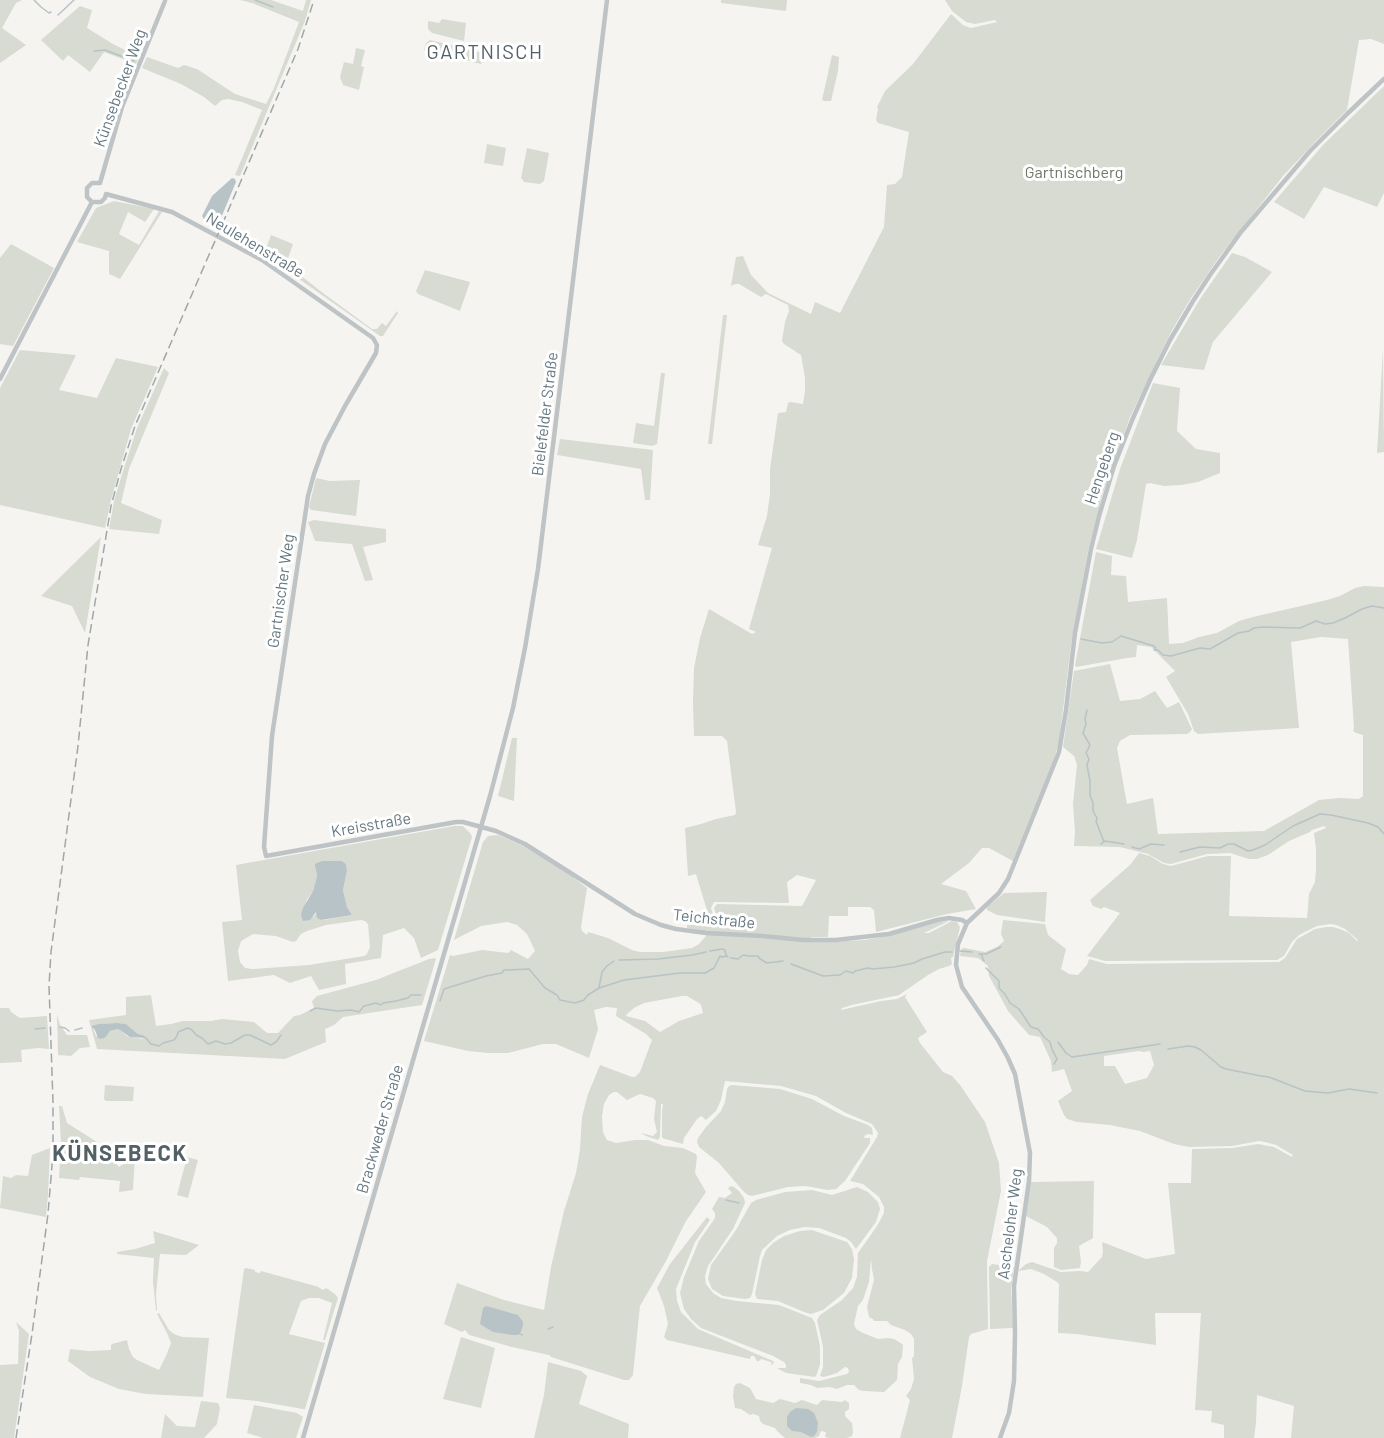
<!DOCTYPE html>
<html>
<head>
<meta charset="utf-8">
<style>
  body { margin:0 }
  canvas { display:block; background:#f5f4f1 }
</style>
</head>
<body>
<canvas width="1384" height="1438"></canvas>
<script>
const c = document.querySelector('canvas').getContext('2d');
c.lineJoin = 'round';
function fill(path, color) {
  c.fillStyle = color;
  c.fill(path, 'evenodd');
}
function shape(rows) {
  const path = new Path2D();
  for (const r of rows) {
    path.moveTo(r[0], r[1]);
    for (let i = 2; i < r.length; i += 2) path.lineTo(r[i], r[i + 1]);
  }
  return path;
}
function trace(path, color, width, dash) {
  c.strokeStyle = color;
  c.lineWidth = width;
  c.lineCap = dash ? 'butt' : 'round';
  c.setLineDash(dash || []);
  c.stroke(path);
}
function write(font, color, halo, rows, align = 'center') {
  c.font = font + ' Barlow,sans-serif';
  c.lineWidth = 6;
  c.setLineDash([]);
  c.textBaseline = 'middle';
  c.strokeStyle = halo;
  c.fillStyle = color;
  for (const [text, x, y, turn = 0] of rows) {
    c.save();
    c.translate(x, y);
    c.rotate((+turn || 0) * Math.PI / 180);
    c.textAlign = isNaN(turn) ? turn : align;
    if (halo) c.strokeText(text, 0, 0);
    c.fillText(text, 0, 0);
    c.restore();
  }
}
fill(shape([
  [0,0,22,0,16,3,2,28,26,45,0,63],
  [240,0,271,0,303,11,306,0,311,0,305,21,240,176,235,175,262,110,242,102,228,99,222,100,215,106,204,97,181,84,142,68,147,57,178,68,184,65,197,69,235,94,266,104,274,88,299,22,252,3],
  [721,0,787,0,786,11,721,3],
  [945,0,1384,0,1384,44,1371,39,1359,40,1347,110,1315,142,1283,176,1220,256,1191,298,1171,332,1130,417,1102,496,1088,551,1071,645,1059,742,1054,760,1013,861,989,848,982,848,969,863,941,884,966,891,976,909,947,914,876,932,874,910,870,907,848,907,848,916,829,916,828,937,811,937,811,942,830,942,865,940,886,936,937,922,949,921,924,933,929,933,952,921,957,922,960,927,953,957,951,958,952,964,949,966,939,969,928,975,899,995,852,1005,842,1008,841,1010,881,1001,897,999,907,994,905,997,927,1032,918,1038,920,1043,943,1072,952,1076,960,1085,985,1122,999,1163,1001,1191,987,1261,988,1329,971,1334,969,1337,962,1386,952,1438,900,1438,910,1400,906,1396,911,1389,914,1379,912,1358,914,1356,914,1339,911,1334,905,1330,891,1325,887,1321,874,1321,873,1319,869,1317,867,1307,874,1280,872,1269,871,1259,869,1282,863,1300,858,1306,854,1324,856,1329,863,1333,878,1339,888,1338,894,1339,902,1344,903,1345,902,1357,898,1364,897,1380,884,1392,864,1391,859,1390,854,1385,847,1385,837,1389,829,1387,817,1388,811,1385,800,1383,800,1378,819,1381,847,1374,849,1372,848,1368,845,1367,837,1373,824,1377,820,1376,823,1367,823,1347,817,1320,820,1315,842,1300,853,1288,857,1277,858,1253,877,1226,884,1213,884,1207,879,1197,863,1184,850,1181,877,1137,878,1133,872,1124,846,1113,816,1096,781,1086,725,1081,721,1100,716,1111,706,1120,701,1116,697,1119,684,1138,683,1144,662,1138,662,1111,663,1104,661,1104,660,1137,658,1140,646,1136,641,1133,653,1136,657,1132,654,1119,656,1101,653,1098,640,1094,627,1100,617,1092,614,1092,609,1095,604,1104,602,1116,603,1132,607,1140,616,1143,635,1140,648,1140,664,1146,683,1148,696,1154,697,1157,695,1173,706,1192,686,1221,666,1261,640,1306,633,1375,629,1380,624,1380,551,1357,549,1355,512,1347,469,1335,465,1330,462,1332,444,1324,457,1283,504,1300,544,1310,551,1267,564,1211,576,1173,580,1149,582,1117,588,1094,600,1065,632,1077,635,1077,640,1072,652,1040,646,1034,616,1016,617,1008,606,1007,594,1010,598,1029,589,1058,556,1044,543,1044,508,1053,488,1053,468,1051,424,1041,450,955,453,956,482,950,508,953,511,950,528,959,535,951,527,934,517,925,507,922,481,926,454,940,483,842,488,836,498,835,524,846,562,869,587,888,581,927,582,931,587,935,588,932,608,938,632,950,640,952,663,952,692,948,699,944,706,936,706,932,687,928,687,925,705,925,711,924,696,874,688,876,685,828,701,824,716,819,735,815,736,812,727,741,722,736,694,736,693,703,694,668,700,638,709,609,752,634,756,632,749,629,772,548,758,545,767,516,770,494,770,469,778,413,786,412,788,403,790,402,803,404,805,391,805,378,801,355,784,344,782,341,785,322,789,311,788,305,766,294,761,297,739,284,735,284,731,286,736,257,743,256,751,275,768,293,811,314,815,302,840,313,884,227,887,185,895,184,902,177,909,132,878,123,876,120,878,109,877,107,885,91,913,64,951,14,963,25,971,28,997,22,995,20,975,24,966,22,952,11],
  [797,875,816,880,802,906,717,904,714,908,719,924,716,924,711,908,714,902,789,903,787,882],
  [682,996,687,996,699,1003,701,1005,703,1013,679,1021,660,1032,645,1021,626,1016,627,1014,634,1008,644,1003],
  [80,6,92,10,87,28,113,44,139,57,136,64,104,52,90,72,68,55,63,61,41,40],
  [442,19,466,23,464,41,432,33,428,29,428,21,439,23],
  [430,40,459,47,459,48,479,52,483,57,481,64,424,50,426,43],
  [356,48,365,50,361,66,364,67,359,90,343,85,340,77,344,62,353,64],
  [832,55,839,57,838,71,831,101,825,101,822,100],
  [1384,86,1384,193,1377,207,1324,187,1304,219,1274,202,1323,145],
  [487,144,506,148,503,166,484,163],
  [527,148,549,153,544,181,540,184,524,182,521,178],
  [114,201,154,209,145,222,128,212,119,234,139,245,159,211,162,212,120,279,109,274,109,251,77,242,96,208],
  [230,224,266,249,271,235,293,244,286,264,323,293,372,329,377,329,382,323,386,326,397,311,398,313,383,336,380,336,275,262,226,236],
  [11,244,54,268,13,346,0,344,0,258],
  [1232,253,1245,257,1272,272,1213,342,1204,370,1161,365,1200,299],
  [425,270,470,282,460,311,418,294,416,291],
  [723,315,727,315,712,444,708,444],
  [1383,349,1384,452,1377,453],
  [20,350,76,355,59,390,97,398,116,358,158,367,131,429,111,500,105,528,0,505,0,388],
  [164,368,169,373,129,469,121,503,162,520,159,534,109,529,114,501,123,471,137,428],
  [661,373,665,373,657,444,652,446,633,443,636,423,654,426],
  [1153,383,1180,388,1177,431,1196,449,1220,453,1220,473,1198,482,1181,485,1164,486,1150,483,1146,484,1137,540,1132,558,1096,549,1120,469],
  [560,439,653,450,650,500,645,500,641,469,557,455],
  [316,478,330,481,360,480,356,516,311,510,309,507],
  [314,520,386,529,386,542,363,547,373,580,365,581,352,544,315,541,308,522],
  [101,537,85,633,72,606,41,596],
  [1096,552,1112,556,1111,575,1126,576,1128,602,1167,598,1169,644,1183,643,1199,637,1217,633,1239,621,1253,617,1327,600,1340,596,1355,588,1364,586,1384,587,1384,1438,1291,1438,1294,1406,1257,1395,1256,1423,1254,1438,1224,1438,1224,1425,1211,1422,1212,1411,1195,1410,1201,1313,1155,1313,1156,1345,1076,1334,1058,1333,1059,1284,1057,1282,1044,1274,1031,1269,1018,1271,1026,1264,1032,1262,1061,1272,1080,1271,1088,1272,1102,1257,1103,1251,1102,1242,1146,1259,1175,1254,1168,1183,1191,1183,1192,1149,1232,1148,1258,1144,1274,1147,1292,1157,1293,1155,1276,1145,1265,1142,1259,1141,1232,1146,1189,1147,1174,1144,1140,1131,1110,1125,1077,1122,1067,1119,1064,1115,1058,1101,1072,1091,1064,1069,1052,1072,1051,1061,1040,1037,1029,1035,1008,1011,989,976,988,966,978,958,960,956,961,949,964,948,985,952,997,947,1004,941,1001,934,1003,920,1045,924,1048,935,1066,949,1061,969,1069,974,1078,975,1087,965,1089,959,1107,964,1279,962,1285,958,1297,939,1315,929,1326,927,1333,927,1340,929,1349,933,1357,941,1358,940,1345,929,1336,925,1330,924,1317,926,1299,935,1292,942,1284,956,1277,960,1105,961,1087,956,1120,913,1104,907,1101,909,1093,906,1090,900,1131,864,1139,853,1150,856,1163,864,1171,866,1208,856,1231,856,1229,916,1307,918,1309,894,1315,882,1316,870,1316,849,1314,833,1326,828,1324,826,1312,830,1310,832,1289,841,1268,855,1257,859,1249,859,1230,853,1207,854,1171,864,1164,863,1148,854,1120,847,1074,846,1075,831,1073,804,1077,765,1074,756,1063,747,1074,671,1110,664,1120,701,1140,699,1155,691,1167,708,1179,702,1192,729,1190,732,1187,734,1130,735,1120,741,1117,748,1127,804,1153,798,1158,834,1264,831,1319,800,1340,798,1359,799,1363,796,1363,735,1356,733,1353,731,1354,728,1348,639,1321,637,1291,642,1299,728,1198,734,1194,731,1188,714,1166,677,1175,671,1151,647,1137,645,1136,657,1127,658,1076,667,1075,665],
  [1139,1051,1143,1052,1150,1051,1154,1065,1147,1078,1125,1084,1115,1066,1104,1066,1104,1056],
  [512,738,517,738,514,801,498,796],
  [454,826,463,826,471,834,472,837,438,950,421,958,414,938,404,928,383,935,381,958,345,964,346,984,319,990,311,976,290,983,274,975,228,981,222,922,242,920,236,865],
  [322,861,342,861,346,864,347,871,343,890,347,907,352,915,324,920,321,920,317,912,313,917,306,901,313,891,316,880,317,875,315,866],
  [361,920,365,921,368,924,370,947,367,954,364,956,309,965,253,969,245,968,240,962,238,951,241,941,253,934,276,936,293,942,296,941,301,934,307,931,326,925],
  [1047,892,1045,922,997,915,987,910,987,907,1004,893],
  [435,958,436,959,422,1005,343,1017,334,1025,325,1029,326,1042,285,1059,97,1049,89,1020,126,1015,126,997,151,995,156,1026,171,1024,183,1021,211,1021,222,1019,254,1022,267,1033,278,1033,294,1016,300,1015,314,1008,312,1001,317,996,376,980,429,959],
  [117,1023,126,1024,138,1034,143,1035,143,1039,127,1036,118,1029,110,1031,106,1037,96,1036,93,1028,102,1024],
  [0,1008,9,1008,11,1012,20,1018,47,1016,49,1049,38,1048,21,1050,22,1062,0,1063],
  [57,1014,60,1025,67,1035,87,1035,90,1047,80,1048,71,1056,58,1055],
  [105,1085,134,1087,133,1101,106,1101,104,1099],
  [732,1085,780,1089,812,1099,844,1116,868,1125,872,1128,873,1135,868,1134,864,1136,865,1138,870,1138,870,1143,845,1181,836,1189,828,1190,805,1186,788,1187,752,1196,748,1195,744,1192,719,1163,699,1147,697,1142,698,1138,706,1127,721,1111,725,1102,727,1089,729,1086],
  [59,1106,62,1106,67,1123,97,1142,119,1167,135,1156,133,1190,119,1192,120,1181,80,1177,79,1180,59,1178,61,1143],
  [50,1148,48,1195,46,1217,0,1208,3,1176,11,1178,16,1175,28,1176,32,1155],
  [187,1157,198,1160,188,1198,177,1195],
  [1094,1181,1093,1238,1079,1246,1081,1262,1080,1268,1061,1270,1054,1267,1054,1248,1057,1243,1057,1238,1047,1227,1026,1216,1031,1182],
  [731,1186,734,1187,739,1191,744,1198,745,1203,733,1229,708,1266,705,1276,706,1284,713,1293,721,1298,737,1301,779,1305,812,1318,815,1323,820,1346,820,1364,817,1374,815,1377,786,1373,777,1368,786,1368,786,1365,784,1362,773,1356,701,1328,691,1319,684,1309,680,1293,684,1277,699,1241,715,1218,715,1213,712,1209,719,1197,725,1198,732,1193,728,1188],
  [857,1187,868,1192,878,1202,880,1209,876,1222,856,1249,851,1242,846,1238,819,1228,805,1227,790,1230,777,1236,762,1250,760,1256,752,1294,750,1298,745,1299,723,1296,712,1289,708,1279,711,1265,736,1230,751,1203,756,1200,785,1192,812,1190,832,1195],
  [707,1217,710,1220,695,1242,676,1289,677,1301,681,1312,698,1329,773,1361,774,1363,772,1365,770,1365,772,1364,771,1362,761,1359,759,1361,757,1361,754,1356,751,1356,750,1359,667,1340,664,1337,668,1324,664,1306,657,1288,670,1264],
  [812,1230,847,1242,852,1249,854,1259,852,1278,844,1293,823,1310,811,1314,804,1312,778,1301,757,1299,755,1294,762,1260,766,1250,773,1243,784,1236,800,1231],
  [153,1231,199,1245,186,1255,160,1254,156,1294,157,1310,156,1311,153,1282,154,1258,117,1254,117,1252,135,1249,155,1243],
  [992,1264,1014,1267,1011,1289,1013,1328,990,1329,989,1267],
  [246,1268,255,1270,255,1272,260,1273,261,1271,319,1287,319,1288,324,1290,325,1288,328,1289,335,1294,338,1298,325,1340,323,1340,332,1303,319,1298,309,1298,301,1301,289,1334,325,1343,305,1409,303,1409,257,1401,226,1398,244,1269],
  [159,1313,169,1330,174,1334,182,1337,209,1338,203,1397,146,1394,119,1389,90,1377,68,1361,70,1349,89,1351,111,1350,111,1345,112,1344,127,1340,129,1349,133,1357,137,1360,159,1370,166,1356,171,1343,167,1333,157,1314],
  [16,1322,29,1334,14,1438,0,1438,0,1365,18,1364,19,1331],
  [461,1337,495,1348,481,1408,443,1399],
  [548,1362,581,1371,587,1376,579,1404,629,1424,628,1438,534,1438,544,1395],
  [740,1383,750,1388,756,1399,773,1403,780,1399,795,1403,802,1400,817,1405,822,1400,842,1402,845,1400,849,1403,849,1409,845,1412,845,1416,852,1423,853,1433,852,1436,847,1438,829,1438,825,1437,826,1432,821,1431,819,1436,815,1438,785,1438,778,1432,775,1428,763,1424,760,1421,759,1416,753,1414,750,1415,741,1409,735,1408,733,1396,734,1387,736,1384],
  [201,1401,218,1403,220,1408,217,1424,204,1438,161,1438,165,1414,177,1426,195,1427],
  [254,1405,297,1413,303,1417,296,1438,263,1438,247,1433]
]), '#d7dbd2');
fill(shape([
  [232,178,235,179,236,182,221,218,219,220,216,220,213,222,204,219,202,216,212,196],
  [322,861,342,861,346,864,347,871,343,890,347,907,352,915,321,920,317,918,316,912,310,920,303,921,301,915,303,908,313,891,316,880,317,875,315,866,315,864],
  [117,1023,126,1024,138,1034,143,1035,146,1038,130,1037,118,1029,110,1031,106,1037,101,1039,98,1038,95,1030,92,1027,92,1026,99,1024],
  [486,1306,518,1315,523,1322,523,1326,520,1333,518,1335,513,1335,493,1332,480,1324,483,1308],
  [796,1408,808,1409,814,1413,818,1423,817,1432,814,1436,811,1437,801,1432,792,1431,787,1426,787,1417,790,1412]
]), '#b7c3c6');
trace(shape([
  [34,0,41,7,49,13,51,12],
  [255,0,273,7],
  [58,15,74,0],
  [94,51,105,50,134,61],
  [1081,639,1102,643,1112,642,1121,636,1154,646,1156,649],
  [1154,650,1158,650,1163,655,1171,656,1200,648,1210,649,1238,633,1249,631,1254,628,1263,627,1300,628,1316,621,1325,624,1333,623,1345,618,1362,609,1372,606,1384,608],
  [1087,710,1085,719,1086,724,1083,733,1090,745,1086,753,1089,759,1087,765,1090,781,1090,795,1093,803,1093,811,1097,818,1096,821,1104,842],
  [1101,844,1105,841,1124,844],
  [1132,847,1139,849,1151,844,1164,845],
  [1180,852,1200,847,1220,848,1228,844,1234,844,1248,851,1253,850,1265,845,1293,826,1320,814,1331,815,1368,823,1378,827,1384,834],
  [710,951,722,949,725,950,726,955],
  [960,951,972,952],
  [979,954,986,954,1001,947],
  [981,954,984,961],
  [731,958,738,959,743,955,748,956,758,956,760,959,767,963,783,961],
  [619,960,658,959,692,955,706,952],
  [791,964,823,976,840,975,846,971,853,973,855,971,868,968,873,969,894,967,914,963,922,959,945,952,952,952],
  [986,968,999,981,999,988,1005,994,1010,1003,1019,1009,1031,1027,1038,1029,1044,1037,1050,1042,1052,1049,1057,1059,1054,1064],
  [599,988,602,972,607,966,614,961],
  [440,1001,444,989,486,976,502,973,504,970,507,970,529,969,545,988,557,995,560,1000,575,1003,584,1000,588,995,599,988,624,980,680,973,705,973,714,968,720,956,722,957,727,956,728,957],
  [310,1011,316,1008,337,1011,351,1010,359,1012,364,1006,376,1003,381,1005,383,1003,396,1001,408,998,411,995,421,995],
  [60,1027,65,1028,69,1031],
  [35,1029,45,1028],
  [75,1030,82,1028],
  [145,1037,151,1044,159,1046,163,1043,174,1040,177,1036,178,1032,188,1028,192,1030,196,1035,202,1038,208,1044,216,1041,225,1044,231,1043,245,1035,250,1035,271,1045,276,1042,281,1035],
  [1058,1042,1066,1053,1072,1057,1160,1044],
  [1168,1049,1188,1046,1195,1047,1201,1050,1221,1067,1226,1069,1261,1076,1269,1077,1305,1091,1328,1093,1349,1089,1377,1093],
  [726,1200,739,1203],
  [548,1329,553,1327],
  [519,1333,522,1335]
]), '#b7c3c6', 1.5);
trace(shape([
  [100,183,122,107,165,1],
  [106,194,172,212,262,260,373,338,377,345,376,353,345,406,325,444,314,474,308,496,272,736,264,847,266,856,456,822,463,822,496,831,525,844,635,914,661,925,676,929,706,933,763,936,803,940,836,940,889,934,937,920,949,918,962,920,967,923],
  [92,202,87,197,87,188,92,183,100,183],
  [92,202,101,202,105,198,106,194],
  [0,379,92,202],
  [303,1438,490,796,513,708,525,648,538,569,607,0],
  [1000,1438,1009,1413,1014,1381,1015,1334,1014,1286,1029,1181,1030,1153,1015,1074,1008,1058,998,1040,962,987,956,965,958,944,967,923,999,893,1008,879,1059,752,1066,710,1075,633,1091,549,1099,516,1114,466,1133,418,1150,380,1170,340,1193,301,1210,275,1241,232,1310,151,1347,114,1384,79]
]), '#bec3c5', 4.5);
trace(shape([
  [16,1438,32,1334,48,1214,53,1153,53,1102,49,986,51,952,78,746,88,645,111,506,121,469,135,426,298,49,314,0]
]), '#9fa7aa', 1.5, [9, 4.5]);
write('16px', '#657880', '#fff', [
  ["Künsebecker Weg",120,88,-70],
  ["Neulehenstraße",255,245,31],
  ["Bielefelder Straße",545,414,-83],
  ["Hengeberg",1102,468,-71],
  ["Gartnischer Weg",281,591,-82],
  ["Kreisstraße",371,825,-10],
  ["Teichstraße",714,919,6],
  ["Brackweder Straße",380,1129,-74],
  ["Ascheloher Weg",1010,1224,-83]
]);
write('16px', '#6a7864', '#fff', [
  ["Gartnischberg",1074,173]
]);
c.letterSpacing = '1.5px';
write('20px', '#536066', '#fff', [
  ["GARTNISCH",485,52]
]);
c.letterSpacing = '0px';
c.letterSpacing = '1.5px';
write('bold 22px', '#536066', '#fff', [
  ["KÜNSEBECK",120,1154]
]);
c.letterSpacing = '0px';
</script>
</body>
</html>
